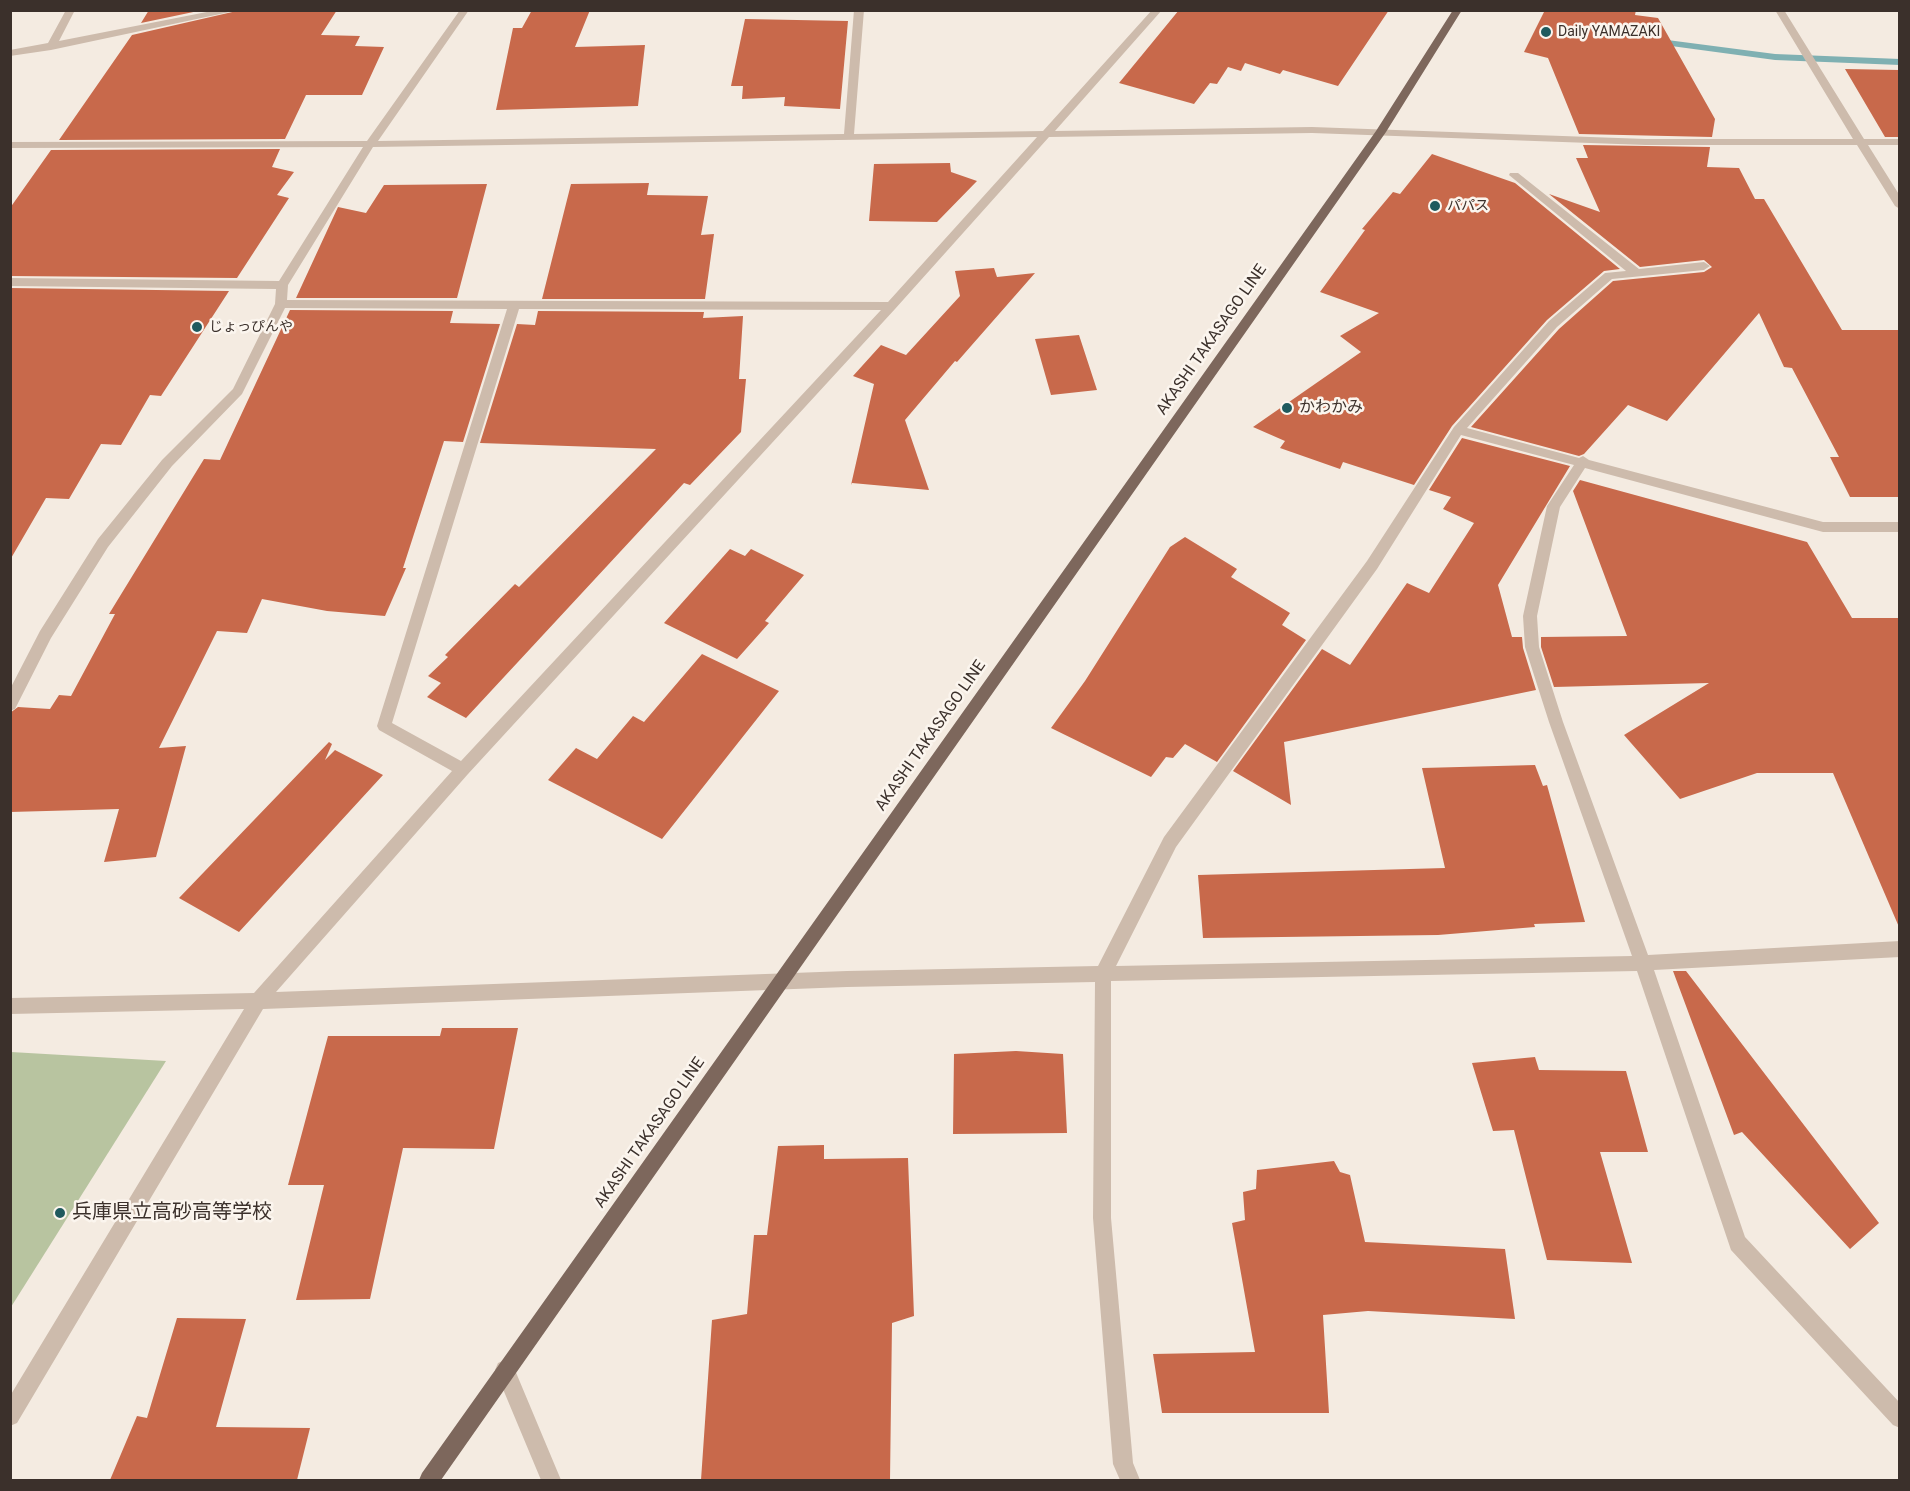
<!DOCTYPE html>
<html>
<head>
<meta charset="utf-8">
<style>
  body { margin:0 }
  #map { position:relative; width:1910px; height:1491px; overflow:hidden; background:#f4ebe1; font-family:Roboto,sans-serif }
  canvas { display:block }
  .frame { position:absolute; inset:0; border:12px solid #3b302b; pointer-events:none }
</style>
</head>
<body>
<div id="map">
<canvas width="1910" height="1491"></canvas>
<div class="frame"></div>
</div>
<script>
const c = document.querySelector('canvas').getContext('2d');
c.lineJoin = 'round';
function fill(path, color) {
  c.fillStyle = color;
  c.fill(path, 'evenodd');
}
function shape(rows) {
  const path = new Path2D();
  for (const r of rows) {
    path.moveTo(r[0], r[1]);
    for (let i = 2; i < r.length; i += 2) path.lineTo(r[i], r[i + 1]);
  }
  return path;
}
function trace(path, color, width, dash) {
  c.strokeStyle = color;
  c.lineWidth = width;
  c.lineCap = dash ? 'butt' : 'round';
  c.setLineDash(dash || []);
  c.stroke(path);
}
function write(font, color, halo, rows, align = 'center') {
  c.font = font + ' Roboto,"Noto Sans JP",sans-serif';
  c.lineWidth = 5;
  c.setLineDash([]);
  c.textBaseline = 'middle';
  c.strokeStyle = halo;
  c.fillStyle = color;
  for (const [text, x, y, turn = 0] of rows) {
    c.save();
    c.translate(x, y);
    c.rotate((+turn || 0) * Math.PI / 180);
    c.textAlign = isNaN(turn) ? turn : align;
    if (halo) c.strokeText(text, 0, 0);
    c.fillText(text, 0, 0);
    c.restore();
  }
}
fill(shape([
  [11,1052,166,1061,11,1307,10,1052]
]), '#b8c4a0');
fill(shape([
  [1652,38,1775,54,1900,59,1900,65,1775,60,1649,43,1647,41,1652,38]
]), '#7fb0b2');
fill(shape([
  [149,10,203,10,141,23],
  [241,10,337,10,321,35,360,36,355,46,384,47,362,95,306,95,285,139,59,140,132,35],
  [532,10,590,10,575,47,645,45,638,106,496,110,513,28,522,28],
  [1179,10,1389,10,1338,86,1283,70,1280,74,1245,63,1241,71,1228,67,1217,84,1210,83,1194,104,1119,83],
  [1545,10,1636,10,1635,15,1658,18,1715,119,1712,137,1579,134,1548,58,1524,52],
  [745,19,848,21,840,109,784,106,785,97,742,99,743,86,731,86],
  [1845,69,1899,70,1899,137,1885,137],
  [1583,145,1710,147,1707,167,1739,168,1755,199,1764,199,1842,330,1899,330,1899,497,1850,497,1830,457,1839,457,1792,368,1784,367,1759,313,1667,421,1628,405,1584,454,1579,456,1471,427,1559,329,1613,281,1704,272,1712,267,1704,260,1640,267,1549,194,1600,212,1576,158,1588,158],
  [280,149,272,167,294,172,277,195,289,198,237,278,10,276,10,208,51,150],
  [1432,154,1515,183,1620,269,1604,271,1547,320,1452,426,1414,485,1343,462,1340,469,1280,448,1285,441,1253,427,1361,352,1340,336,1379,313,1320,292,1365,230,1362,229,1393,192,1400,194],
  [950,163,951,172,977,181,937,222,869,221,874,164],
  [649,183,647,195,708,196,701,235,714,234,705,299,542,299,571,184],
  [487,184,457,298,296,298,338,207,366,213,384,185],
  [994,268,997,277,1035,273,957,362,955,361,905,420,929,490,852,483,851,485,874,384,853,376,881,345,906,355,960,296,955,271],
  [10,288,229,291,161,396,150,395,121,445,101,444,69,499,46,498,10,560],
  [290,310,453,311,450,323,500,324,463,442,444,441,403,568,406,568,385,616,327,611,262,599,247,633,217,631,159,748,186,746,156,857,104,862,119,809,10,812,10,713,18,707,50,709,59,695,71,696,115,614,109,614,204,459,220,460],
  [538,311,704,312,703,318,743,316,739,379,746,379,741,432,690,485,684,483,466,718,427,697,441,683,428,676,448,657,445,655,515,584,519,587,656,449,480,443,517,324,535,325],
  [1079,335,1097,390,1051,395,1035,339],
  [1462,438,1570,466,1498,585,1512,637,1522,637,1523,648,1536,690,1284,742,1291,805,1233,771,1322,649,1350,665,1407,583,1429,593,1474,523,1443,509,1451,497,1429,490],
  [1580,480,1807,542,1852,618,1899,618,1899,927,1833,773,1757,773,1680,799,1624,735,1709,683,1554,687,1541,647,1541,637,1627,636,1573,491],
  [1185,537,1237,569,1231,577,1290,613,1282,625,1306,640,1217,762,1185,744,1173,758,1166,757,1151,777,1051,728,1085,681,1170,547],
  [730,549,745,556,751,549,804,575,765,621,769,623,737,659,664,623],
  [702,654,779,691,662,839,548,780,576,748,597,759,633,716,644,722],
  [329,742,332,744,325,760,335,750,383,775,239,932,179,898],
  [1535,765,1543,786,1547,785,1585,922,1534,924,1535,927,1438,935,1203,938,1198,875,1445,868,1422,768],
  [1673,971,1686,971,1879,1223,1850,1249,1742,1132,1734,1135],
  [442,1028,518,1028,494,1149,403,1148,370,1299,296,1300,324,1185,288,1185,328,1036,440,1036],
  [1016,1051,1063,1054,1067,1133,953,1134,954,1054],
  [1535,1057,1539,1070,1626,1071,1648,1152,1600,1152,1632,1263,1547,1260,1514,1130,1493,1131,1472,1063],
  [824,1145,824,1159,908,1158,914,1316,892,1323,890,1480,701,1480,712,1320,747,1314,754,1235,767,1235,778,1146],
  [1334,1161,1340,1172,1350,1175,1365,1242,1505,1249,1515,1319,1368,1311,1323,1315,1329,1413,1162,1413,1153,1354,1255,1352,1232,1223,1245,1220,1243,1192,1256,1189,1257,1170],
  [177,1318,246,1319,216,1427,310,1428,297,1480,110,1480,137,1416,147,1418]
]), '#c8694b');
fill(shape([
  [66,10,75,10,59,41,217,10,239,10,51,50,10,56,10,50,48,43,66,10],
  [460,10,469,10,378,141,844,134,854,10,864,10,854,134,1043,131,1152,10,1162,10,1055,131,1312,127,1646,139,1853,139,1775,10,1784,10,1864,139,1900,139,1900,145,1868,145,1900,196,1900,209,1895,206,1857,145,1646,145,1312,133,1049,137,895,309,468,774,276,992,847,971,1098,966,1164,837,1367,561,1454,427,1549,321,1605,273,1626,271,1509,175,1510,173,1518,173,1639,269,1704,262,1710,266,1704,270,1612,279,1557,327,1467,428,1579,458,1583,456,1589,460,1823,522,1900,522,1900,532,1823,532,1585,468,1560,507,1537,616,1539,647,1563,722,1648,955,1900,941,1900,957,1654,970,1745,1237,1900,1403,1900,1428,1893,1425,1731,1250,1637,971,1111,981,1111,1218,1133,1463,1140,1480,1120,1480,1113,1464,1093,1218,1095,982,847,987,263,1009,17,1423,10,1426,10,1396,244,1009,10,1014,10,998,254,993,452,771,379,730,377,726,507,309,285,308,242,394,172,466,108,547,51,638,15,709,10,711,10,689,40,631,98,539,162,460,233,389,275,304,276,289,10,286,10,278,279,281,363,147,10,148,10,142,367,141,460,10],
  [1037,137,888,302,287,300,288,285,373,147,1037,137],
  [519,309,881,310,461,761,392,723,519,309],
  [1461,435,1574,465,1547,506,1523,616,1525,647,1549,722,1632,956,1116,966,1176,847,1377,569,1461,435],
  [505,1360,512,1363,561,1480,541,1480,495,1370,498,1363,505,1360]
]), '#cdbbac');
fill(shape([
  [1453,10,1462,10,1386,132,441,1480,419,1480,422,1473,1376,131,1453,10]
]), '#7d675c');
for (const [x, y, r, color] of [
  [1546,32,6,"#1f5a5e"],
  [1435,206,6,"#1f5a5e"],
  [197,327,6,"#1f5a5e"],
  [1287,408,6,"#1f5a5e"],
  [60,1213,6,"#1f5a5e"]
]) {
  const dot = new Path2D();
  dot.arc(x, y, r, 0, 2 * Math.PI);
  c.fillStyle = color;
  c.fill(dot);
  trace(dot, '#fbf5ee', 2);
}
write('14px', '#3b302b', '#fbf5ee', [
  ["Daily YAMAZAKI",1558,32],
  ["パパス",1447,206],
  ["じょっぴんや",209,327]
], 'left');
write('16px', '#3b302b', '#fbf5ee', [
  ["AKASHI TAKASAGO LINE",1212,340,-55],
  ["AKASHI TAKASAGO LINE",931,736,-55],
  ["AKASHI TAKASAGO LINE",650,1133,-55]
]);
write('16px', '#3b302b', '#fbf5ee', [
  ["かわかみ",1299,408]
], 'left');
write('20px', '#3b302b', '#fbf5ee', [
  ["兵庫県立高砂高等学校",72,1213]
], 'left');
</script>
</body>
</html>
